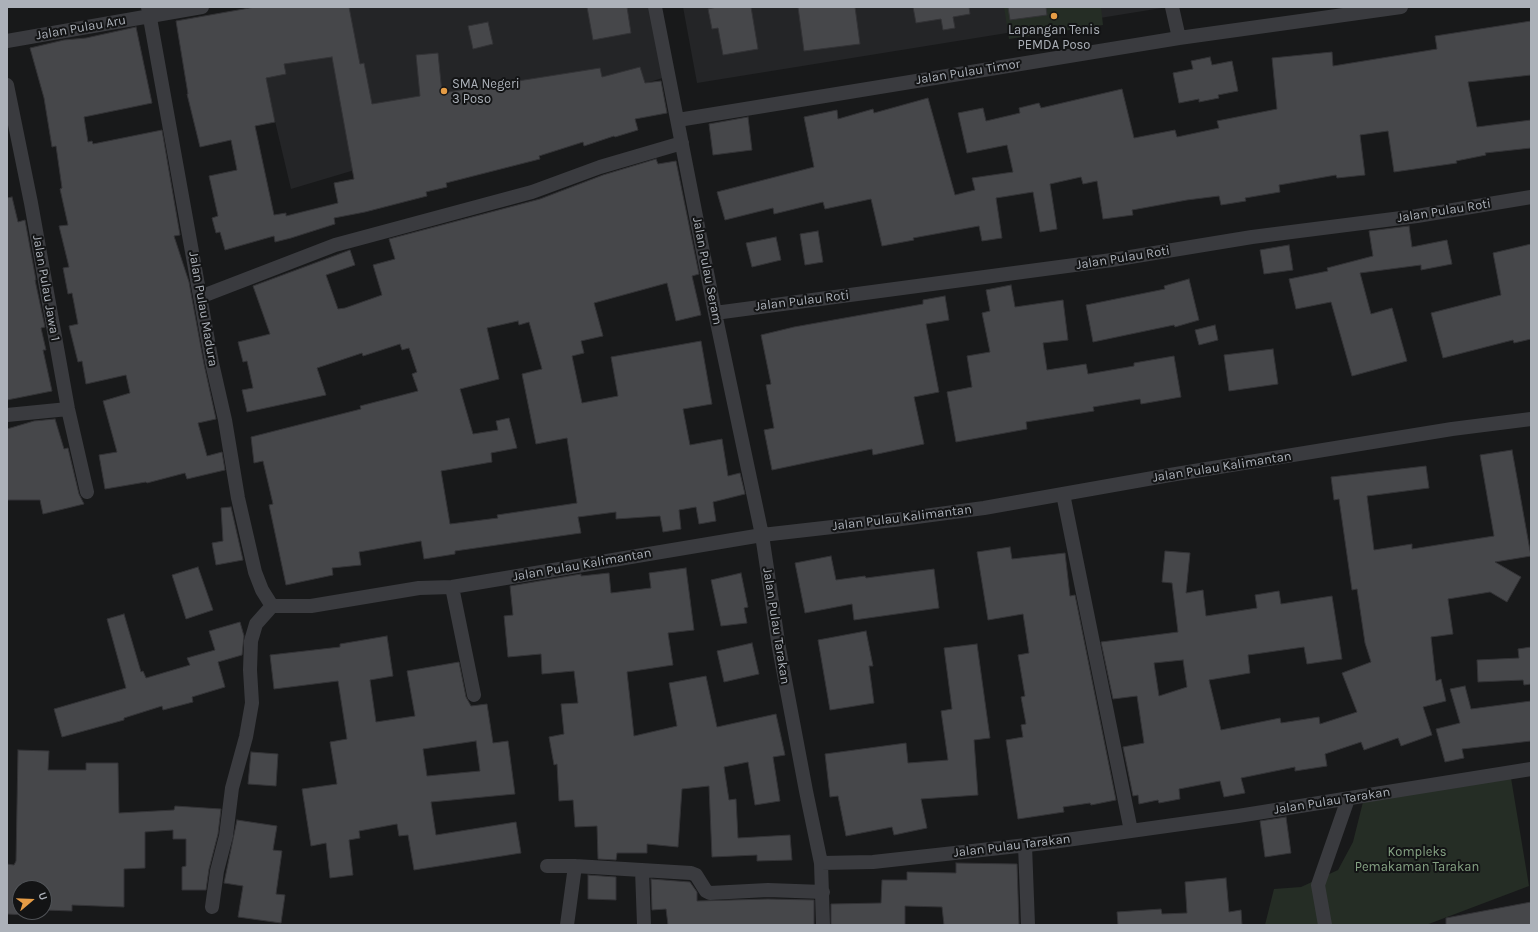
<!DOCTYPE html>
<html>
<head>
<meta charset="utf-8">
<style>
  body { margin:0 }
  #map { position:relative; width:1538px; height:932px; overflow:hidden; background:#18191a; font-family:Karla,sans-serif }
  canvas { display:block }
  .frame { position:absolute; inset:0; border:8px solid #acb1b9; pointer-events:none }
  .north { position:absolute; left:12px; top:880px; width:40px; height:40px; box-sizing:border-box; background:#131415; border:1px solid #505357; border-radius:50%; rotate:71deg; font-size:11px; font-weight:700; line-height:16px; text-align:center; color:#acb1b9 }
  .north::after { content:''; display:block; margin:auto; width:14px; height:18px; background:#e69c45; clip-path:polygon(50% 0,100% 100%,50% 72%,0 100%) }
</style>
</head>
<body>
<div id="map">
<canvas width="1538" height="932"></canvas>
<div class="frame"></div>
<div class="north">U</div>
</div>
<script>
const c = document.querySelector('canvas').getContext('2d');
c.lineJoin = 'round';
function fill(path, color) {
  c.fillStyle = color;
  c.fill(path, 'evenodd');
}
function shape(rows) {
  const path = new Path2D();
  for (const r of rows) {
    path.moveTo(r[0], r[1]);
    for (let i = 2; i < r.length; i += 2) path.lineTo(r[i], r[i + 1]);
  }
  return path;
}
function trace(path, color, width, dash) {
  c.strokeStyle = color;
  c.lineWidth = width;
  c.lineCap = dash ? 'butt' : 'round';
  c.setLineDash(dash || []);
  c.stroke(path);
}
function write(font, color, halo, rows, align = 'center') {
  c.font = font + ' Karla,sans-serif';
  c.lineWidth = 4;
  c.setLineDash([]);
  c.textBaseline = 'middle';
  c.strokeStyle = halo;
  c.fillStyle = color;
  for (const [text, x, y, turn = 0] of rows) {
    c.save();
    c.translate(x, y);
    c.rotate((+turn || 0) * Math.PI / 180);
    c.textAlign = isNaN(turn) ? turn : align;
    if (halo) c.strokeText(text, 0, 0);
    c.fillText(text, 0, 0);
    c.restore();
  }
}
fill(shape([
  [248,7,653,7,666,77,291,189],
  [683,7,1168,7,697,83]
]), '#242527');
fill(shape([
  [1004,7,1101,7,1103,25,1009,39],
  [1511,778,1529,886,1426,925,1265,925,1274,889,1301,887,1338,870,1353,842,1363,802]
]), '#252d25');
const building = shape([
  [255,7,349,7,360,64,364,63,372,104,420,96,416,55,438,53,442,93,600,68,602,77,640,67,645,83,661,81,667,113,635,119,638,130,615,137,614,136,584,146,583,142,539,156,540,159,446,183,447,187,426,192,427,196,365,212,334,218,335,224,291,238,275,242,274,236,225,250,220,232,216,233,212,218,218,216,209,176,237,170,231,140,200,147,187,94,188,94,176,21,255,7],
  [332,57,354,179,334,183,338,203,286,216,286,213,274,215,255,126,275,122,266,78,286,74,284,64,332,57],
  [587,7,627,7,631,33,593,40,587,7],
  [717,7,751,7,758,49,723,55,718,28,712,29,708,9,717,7],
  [798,7,855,7,860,44,804,51,798,7],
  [913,7,969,7,970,14,953,17,955,28,943,30,941,19,916,23,913,7],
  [1008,7,1046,7,1047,15,1010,20,1008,7],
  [1531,21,1531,75,1468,82,1477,127,1531,120,1531,148,1485,153,1486,155,1456,161,1457,163,1394,172,1388,131,1360,135,1365,175,1337,178,1336,175,1279,185,1280,192,1245,198,1246,201,1221,205,1219,196,1187,200,1132,210,1133,215,1103,219,1097,181,1083,184,1081,177,1050,184,1057,229,1040,232,1033,192,996,198,1002,238,982,241,979,226,913,238,914,240,882,246,871,199,825,209,823,202,774,214,773,208,725,220,717,192,814,167,804,117,837,110,838,119,873,109,874,113,928,98,955,195,975,190,972,178,1013,172,1007,145,967,153,958,113,983,108,986,121,1020,113,1019,108,1039,103,1041,108,1122,89,1134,138,1175,130,1177,137,1219,128,1217,121,1277,109,1272,58,1332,52,1333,66,1437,49,1435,36,1531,21],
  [488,22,493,44,473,49,468,26,488,22],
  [136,27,152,103,84,117,88,142,92,141,93,144,162,130,180,235,174,236,189,282,204,364,216,419,198,423,207,456,222,452,225,470,187,479,185,473,147,483,146,482,105,489,99,455,117,452,103,401,130,393,126,375,86,384,82,361,78,362,69,326,78,324,72,293,68,294,63,268,69,267,59,226,68,225,60,189,62,188,56,146,52,147,44,98,30,48,64,40,86,38,136,27],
  [1210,57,1212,65,1232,61,1238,91,1218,95,1219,98,1199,102,1199,99,1179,103,1173,73,1193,69,1191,61,1210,57],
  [748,117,752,150,713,155,709,124,748,117],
  [656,159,658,164,676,161,699,274,692,276,701,315,676,321,667,283,594,303,603,336,581,341,584,353,572,356,582,403,618,396,611,357,701,341,712,404,683,409,690,445,722,439,728,476,740,473,745,494,713,502,716,521,699,524,696,507,679,510,681,529,663,532,660,516,616,519,616,512,578,517,581,533,455,551,455,554,424,559,421,541,359,552,361,565,332,568,333,575,286,585,269,505,273,504,263,461,254,463,251,437,361,409,360,406,418,391,412,374,417,372,409,348,402,350,400,344,363,356,362,353,317,368,326,395,247,412,242,390,253,388,247,361,243,362,238,342,270,334,253,286,350,250,355,265,326,275,338,309,345,308,382,295,373,265,395,259,389,239,540,199,603,175,656,159],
  [518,321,519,325,529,322,542,369,522,374,536,444,567,438,577,503,497,515,498,518,450,524,441,471,492,462,491,453,517,448,509,418,496,421,498,430,473,434,460,389,499,379,487,328,518,321],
  [12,197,18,222,25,220,36,280,35,280,45,327,41,328,46,350,43,350,52,391,7,400,7,198,12,197],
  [1409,226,1412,247,1447,240,1452,264,1421,270,1421,265,1360,273,1371,314,1392,308,1407,361,1352,376,1331,302,1296,309,1289,279,1328,271,1327,268,1373,256,1369,231,1409,226],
  [818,231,823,262,805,265,800,234,818,231],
  [776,237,781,260,752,267,746,243,776,237],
  [1531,244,1531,339,1514,343,1513,340,1443,358,1431,313,1501,295,1493,253,1531,244],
  [1289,245,1293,270,1264,274,1260,250,1289,245],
  [1189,279,1199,320,1175,327,1174,325,1093,342,1086,305,1165,289,1164,286,1189,279],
  [1011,285,1015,307,1063,300,1068,340,1043,343,1047,370,1086,364,1088,374,1134,366,1134,363,1174,356,1181,397,1141,404,1140,399,1093,407,1094,411,1026,422,1027,429,956,442,947,392,972,387,967,356,990,352,982,313,990,311,986,290,1011,285],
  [945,296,949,320,926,324,939,392,914,397,924,444,873,455,872,449,772,470,764,430,774,428,766,385,771,384,761,335,794,327,923,304,923,300,945,296],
  [1215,325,1218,340,1199,345,1195,330,1215,325],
  [1273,349,1278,384,1229,391,1224,355,1273,349],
  [55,419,64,449,68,448,79,494,84,504,43,514,40,500,7,500,7,429,34,421,55,419],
  [1512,450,1531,556,1495,562,1521,577,1507,602,1490,592,1448,599,1453,634,1431,637,1436,681,1441,679,1446,701,1423,707,1432,735,1401,746,1398,738,1364,750,1361,742,1325,754,1327,766,1295,771,1295,767,1241,778,1245,793,1224,797,1220,781,1179,789,1180,799,1159,803,1158,800,1139,804,1138,795,1133,796,1123,747,1144,743,1137,696,1113,699,1101,642,1178,632,1172,583,1162,582,1165,551,1190,553,1186,593,1203,590,1206,616,1257,608,1255,595,1279,591,1281,604,1332,596,1342,659,1307,664,1304,647,1248,655,1250,673,1209,680,1221,730,1280,718,1281,723,1319,717,1320,724,1357,712,1342,673,1371,662,1365,643,1357,589,1352,590,1339,499,1334,500,1331,477,1426,466,1429,488,1367,496,1374,550,1412,544,1412,549,1494,536,1480,455,1512,450],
  [1183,660,1187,687,1159,696,1154,663,1183,660],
  [231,507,243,560,216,565,212,543,223,541,221,508,231,507],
  [1010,547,1012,559,1065,553,1070,596,1075,595,1116,800,1091,805,1090,803,1063,807,1064,812,1018,819,1006,740,1023,737,1021,725,1026,724,1021,697,1025,696,1018,655,1029,653,1023,614,988,620,977,552,1010,547],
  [831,556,836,580,865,576,866,578,934,569,939,608,854,620,852,604,805,613,795,563,831,556],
  [198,567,213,610,186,619,172,575,198,567],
  [686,568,694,630,668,633,673,665,627,672,634,736,677,726,669,683,706,676,717,727,776,714,785,755,773,757,780,801,755,805,748,762,724,767,729,800,736,799,738,838,790,835,792,860,757,861,757,855,712,857,709,786,682,789,678,847,647,844,647,853,617,853,616,860,598,859,597,826,575,827,573,800,559,801,557,764,554,765,549,737,564,734,561,704,578,703,574,671,542,674,541,654,508,657,504,616,513,615,510,586,581,574,581,576,609,573,611,593,651,588,649,573,686,568],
  [741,573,748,607,744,608,747,623,721,626,711,580,741,573],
  [124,614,141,672,143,671,146,678,190,665,187,658,215,650,209,631,240,622,244,636,242,655,218,662,225,687,192,697,193,702,163,710,162,706,124,718,124,720,62,737,54,709,126,688,107,619,124,614],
  [866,631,873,666,869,666,874,703,830,710,818,640,866,631],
  [387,636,393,676,370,680,376,722,415,716,407,671,459,662,466,697,471,706,487,704,493,743,508,741,515,794,431,802,436,835,516,822,521,853,414,870,408,835,399,836,397,824,359,831,360,838,349,840,353,875,330,878,326,843,311,846,302,789,337,784,330,742,347,739,338,681,274,689,270,655,340,647,340,644,387,636],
  [476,741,480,771,427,776,423,749,476,741],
  [752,643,759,674,724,682,717,651,752,643],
  [977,644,990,738,974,740,978,795,921,799,927,828,894,835,892,827,846,836,838,796,830,797,825,754,906,743,908,763,948,760,941,711,952,709,944,648,977,644],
  [1531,647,1531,684,1524,685,1523,680,1478,682,1477,660,1519,658,1518,649,1531,647],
  [1465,686,1471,709,1531,701,1531,741,1462,749,1464,758,1445,762,1436,729,1460,723,1450,689,1465,686],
  [18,750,49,751,48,770,86,770,86,763,118,763,119,813,174,810,175,806,221,809,218,834,209,869,206,890,182,890,182,867,186,866,186,839,173,839,173,830,145,832,145,868,124,869,124,907,72,905,72,911,44,910,44,888,20,888,20,912,43,912,43,916,7,914,7,864,14,865,16,861,18,750],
  [251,752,278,754,276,786,248,784,251,752],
  [1286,817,1291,853,1265,857,1260,821,1286,817],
  [237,820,277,826,273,850,282,851,276,894,285,895,281,923,238,917,243,886,224,883,237,820],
  [956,863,1017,864,1019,925,944,925,942,907,905,906,905,925,831,925,831,904,881,903,882,880,907,880,907,872,956,873,956,863],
  [588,875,616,877,616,900,588,899,588,875],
  [1226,878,1229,912,1241,910,1242,925,1118,925,1117,912,1161,909,1162,914,1187,913,1185,882,1226,878],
  [651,879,690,882,697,892,697,901,768,899,814,900,814,925,668,925,666,909,652,910,651,879],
  [1531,902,1531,925,1446,925,1446,918,1531,902]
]);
fill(building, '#46474a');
trace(building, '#333336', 1);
trace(shape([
  [148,7,212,363,225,420,238,498,255,572,262,590,272,606],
  [655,7,715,313,762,535,779,648,806,791,821,863,873,862,1045,843,1238,816,1531,769],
  [1172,7,1179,38],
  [7,41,202,7],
  [7,85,31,203,68,409,87,492],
  [678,120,1179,38,1401,7],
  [200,297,335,245,532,192,600,167,682,143],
  [715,313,1112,260,1252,237,1417,216,1531,197],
  [7,415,68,409],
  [1063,494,1131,831],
  [452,587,474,695],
  [272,606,311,606,419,588,452,587,762,535,894,520,984,508,1170,475,1452,429,1531,419],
  [1025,845,1028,925],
  [821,863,823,925],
  [547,866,575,866,691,873,696,875,706,891,710,893,768,890,823,892],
  [642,870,644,925],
  [212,907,217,871,226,836,232,788,246,737,252,703,250,670,251,641,256,624,272,606],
  [567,925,575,866],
  [1325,925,1318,885,1348,799]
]), '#3a3b3f', 14);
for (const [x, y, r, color] of [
  [1054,16,4,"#e69c45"],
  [444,91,4,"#e69c45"]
]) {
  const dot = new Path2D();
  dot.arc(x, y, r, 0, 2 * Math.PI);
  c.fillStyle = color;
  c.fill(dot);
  trace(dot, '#131415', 1.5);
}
write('13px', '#acb1b9', '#131415', [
  ["Jalan Pulau Aru",81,28,-10],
  ["Jalan Pulau Timor",968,72,-9],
  ["Jalan Pulau Roti",1444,211,-9],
  ["Jalan Pulau Roti",1123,258,-9],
  ["Jalan Pulau Seram",707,271,79],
  ["Jalan Pulau Jawa 1",46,288,80],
  ["Jalan Pulau Roti",802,301,-7],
  ["Jalan Pulau Madura",203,309,80],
  ["Jalan Pulau Kalimantan",1222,467,-9],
  ["Jalan Pulau Kalimantan",902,518,-7],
  ["Jalan Pulau Kalimantan",582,565,-10],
  ["Jalan Pulau Tarakan",776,626,81],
  ["Jalan Pulau Tarakan",1332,801,-9],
  ["Jalan Pulau Tarakan",1012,846,-7]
]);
write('13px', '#acb1b9', '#131415', [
  ["Lapangan Tenis",1054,30],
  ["PEMDA Poso",1054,45],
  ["SMA Negeri",452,84,"left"],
  ["3 Poso",452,99,"left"]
]);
write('13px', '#86a384', '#131415', [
  ["Kompleks",1417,852],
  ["Pemakaman Tarakan",1417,867]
]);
</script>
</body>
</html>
